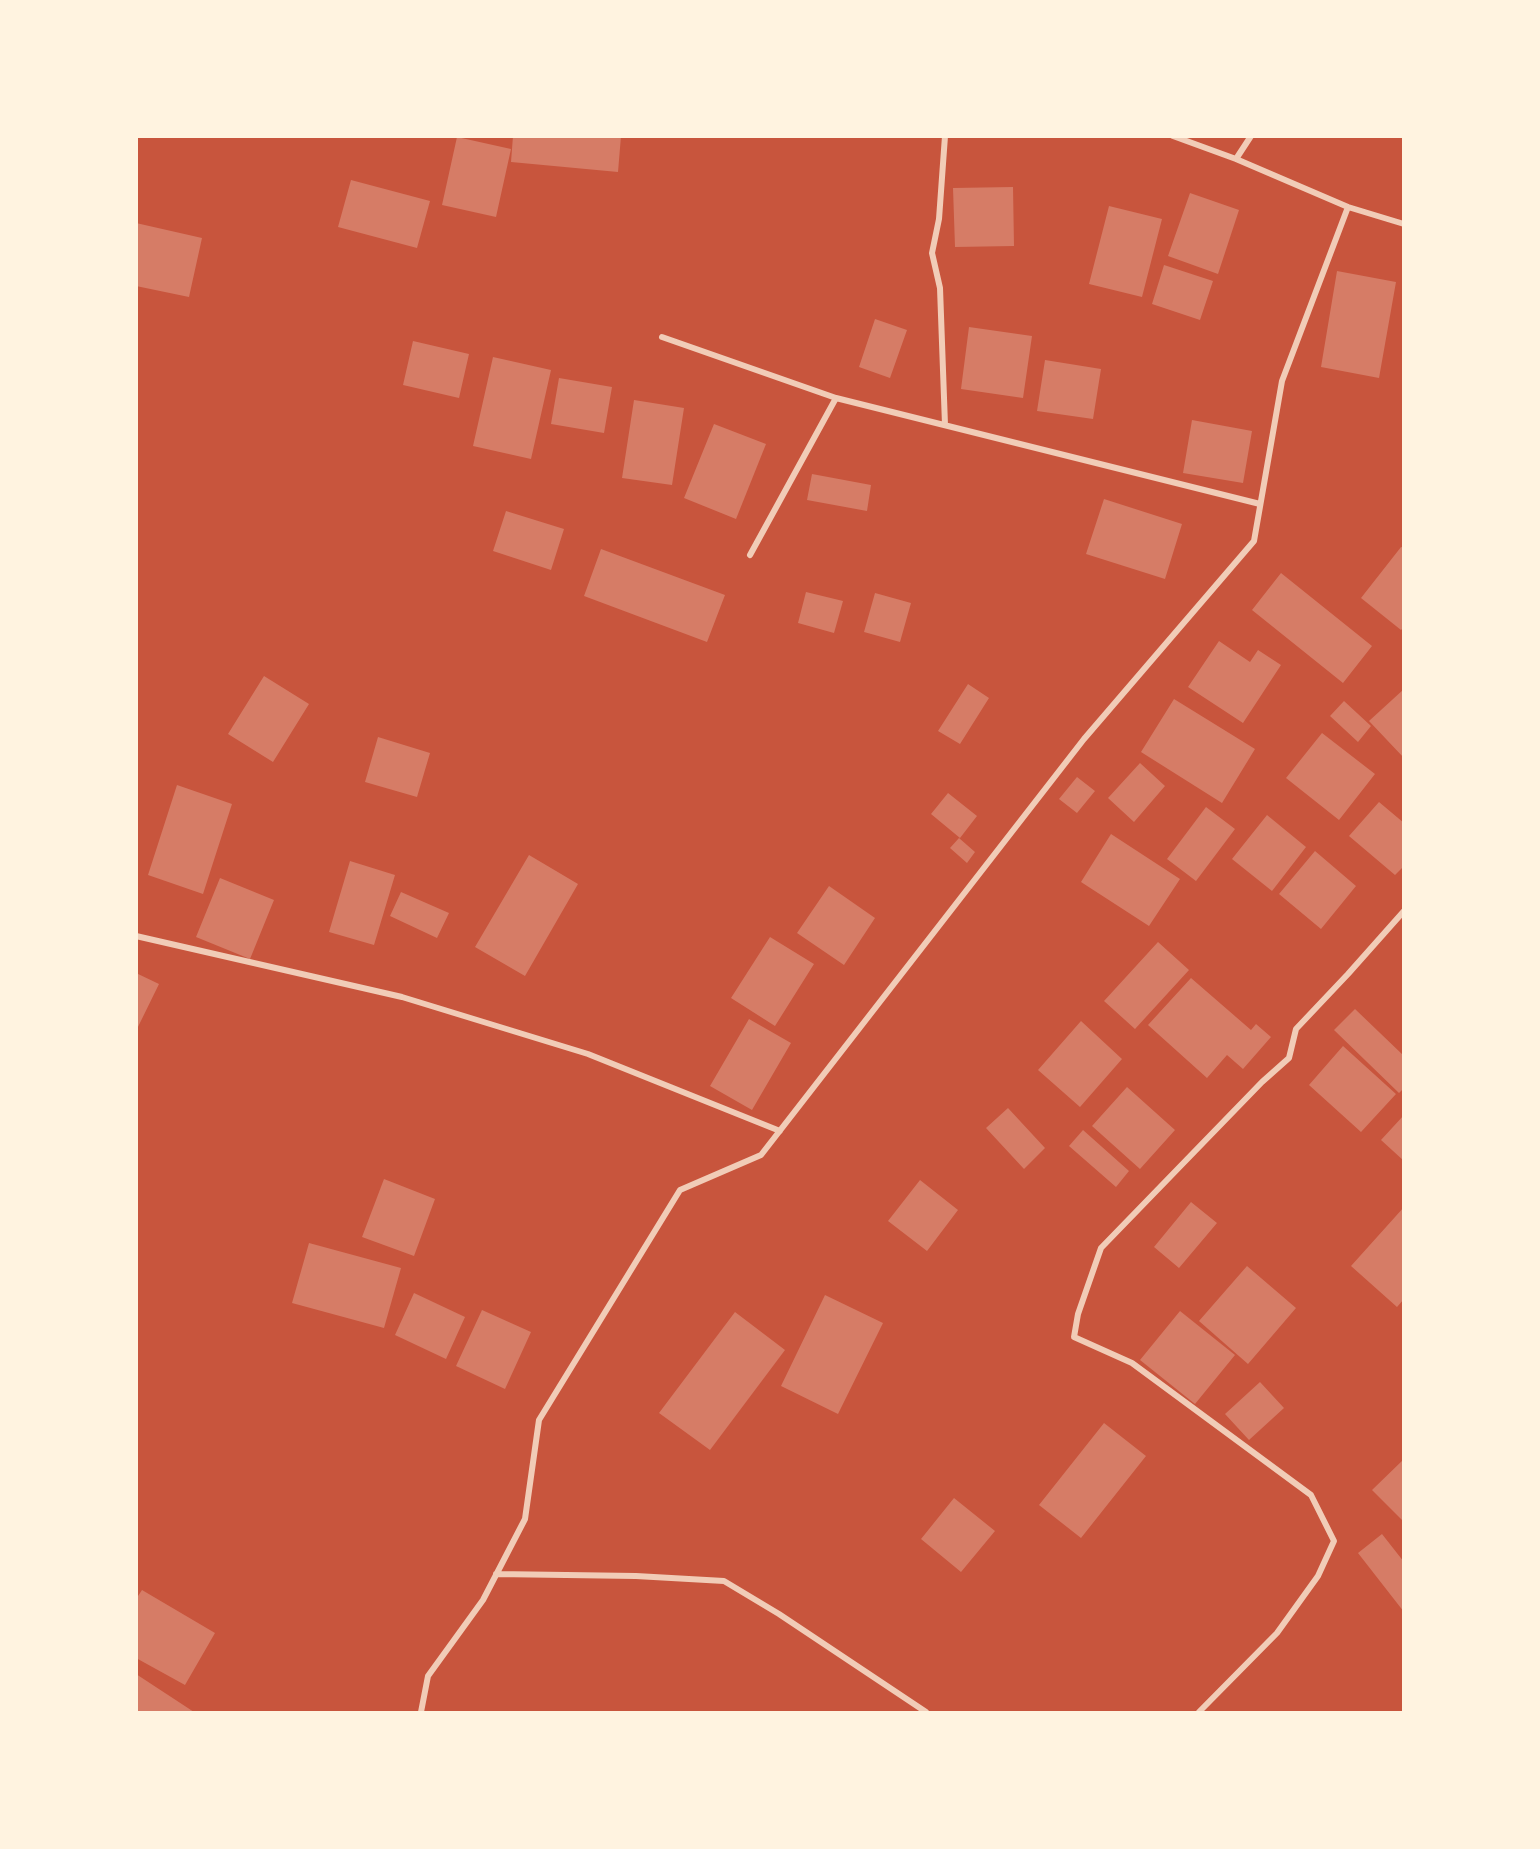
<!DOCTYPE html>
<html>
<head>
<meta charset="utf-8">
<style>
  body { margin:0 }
  #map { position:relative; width:1540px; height:1849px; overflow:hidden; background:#c8553d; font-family:"DejaVu Sans",sans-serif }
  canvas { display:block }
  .frame { position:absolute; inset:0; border:138px solid #fff3e0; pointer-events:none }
</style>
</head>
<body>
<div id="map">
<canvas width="1540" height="1849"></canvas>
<div class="frame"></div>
</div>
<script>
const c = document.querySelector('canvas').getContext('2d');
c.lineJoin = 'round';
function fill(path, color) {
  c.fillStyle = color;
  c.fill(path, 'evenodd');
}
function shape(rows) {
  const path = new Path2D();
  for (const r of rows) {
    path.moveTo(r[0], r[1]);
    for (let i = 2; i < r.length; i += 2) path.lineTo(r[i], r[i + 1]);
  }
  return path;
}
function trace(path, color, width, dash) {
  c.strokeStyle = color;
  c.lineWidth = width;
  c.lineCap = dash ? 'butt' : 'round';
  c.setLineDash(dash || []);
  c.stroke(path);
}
fill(shape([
  [513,136,621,136,618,172,511,162],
  [457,137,511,149,496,217,442,205],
  [351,180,430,201,417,248,338,227],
  [1013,187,1014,246,955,247,953,188],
  [1190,193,1239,210,1218,274,1168,256],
  [1109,206,1162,219,1142,297,1089,284],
  [136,223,202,238,189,297,136,286],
  [1164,265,1213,281,1200,320,1152,304],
  [1337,271,1396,282,1379,378,1321,367],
  [875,319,907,330,890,378,859,367],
  [969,327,1032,336,1023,398,961,389],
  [413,341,469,354,459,398,403,385],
  [493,357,551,370,531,459,473,446],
  [1045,360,1101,369,1093,419,1037,411],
  [559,378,612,387,604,433,551,424],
  [634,400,684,408,672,485,622,478],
  [1192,420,1252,431,1243,483,1183,473],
  [714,424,766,444,736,519,684,498],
  [812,474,871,485,867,511,807,500],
  [1104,499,1182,524,1165,579,1086,554],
  [506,511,564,529,551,570,493,551],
  [1401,547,1404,548,1404,627,1401,630,1361,598],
  [601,549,725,595,707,642,584,596],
  [1281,573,1372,646,1343,683,1252,610],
  [806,592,843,601,834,633,798,623],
  [875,593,911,603,900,642,864,632],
  [1219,641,1250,662,1258,650,1281,665,1243,723,1188,687],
  [264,676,309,704,273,762,228,734],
  [968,684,989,698,960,744,938,731],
  [1404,689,1404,758,1369,721],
  [1174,699,1255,749,1222,803,1141,752],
  [1344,701,1371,726,1358,742,1330,716],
  [1322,733,1375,774,1339,820,1286,778],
  [378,737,430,753,417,797,365,782],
  [1140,763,1165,786,1134,822,1108,798],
  [1077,777,1095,791,1077,813,1059,799],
  [177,785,232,804,203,894,148,875],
  [948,793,977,816,960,838,931,814],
  [1379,802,1404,823,1404,866,1395,875,1349,836],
  [1206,807,1235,829,1196,881,1167,859],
  [1267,815,1306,847,1272,891,1232,859],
  [1111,834,1180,879,1149,926,1081,882],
  [959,838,975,852,967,863,950,848],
  [1315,851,1356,886,1321,929,1279,894],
  [529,855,578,884,525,976,475,947],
  [350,861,395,875,374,945,329,932],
  [220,878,274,900,250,959,196,937],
  [829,886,875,918,844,965,797,933],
  [401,892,449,913,437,938,390,916],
  [770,937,814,964,775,1026,731,998],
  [1158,942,1189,970,1135,1029,1104,1001],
  [136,973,159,984,136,1031],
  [1191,978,1251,1030,1256,1024,1271,1037,1243,1069,1227,1055,1207,1078,1148,1025],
  [1355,1009,1404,1056,1404,1088,1399,1093,1334,1030],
  [749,1019,791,1043,752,1110,710,1086],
  [1081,1021,1122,1059,1080,1107,1038,1070],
  [1343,1046,1396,1094,1361,1132,1309,1085],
  [1127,1087,1175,1130,1140,1169,1092,1126],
  [1008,1108,1045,1148,1024,1169,986,1128],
  [1404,1115,1404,1161,1381,1140],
  [1083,1130,1129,1171,1116,1187,1069,1146],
  [384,1179,435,1199,414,1256,362,1237],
  [920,1180,958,1210,927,1251,888,1221],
  [1191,1202,1217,1223,1179,1268,1154,1247],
  [1404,1207,1404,1299,1397,1307,1351,1266],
  [309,1243,401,1268,384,1328,292,1303],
  [1247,1266,1296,1308,1248,1364,1199,1321],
  [414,1293,465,1317,446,1359,395,1335],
  [825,1295,883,1323,838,1414,781,1386],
  [482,1310,531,1332,505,1389,456,1366],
  [1180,1311,1235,1355,1195,1404,1140,1360],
  [735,1312,785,1350,710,1450,659,1413],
  [1260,1382,1284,1408,1249,1440,1225,1414],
  [1104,1423,1146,1456,1081,1538,1039,1505],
  [1404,1459,1404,1522,1372,1490],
  [954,1498,995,1531,961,1572,921,1539],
  [1382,1534,1404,1562,1404,1612,1358,1553],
  [142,1590,215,1633,185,1685,136,1658,136,1599],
  [136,1674,194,1712,136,1712]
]), '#d67c66');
trace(shape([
  [945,136,939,219,932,253,940,288,945,425],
  [1173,136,1236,159,1348,207,1404,224],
  [1236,159,1251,136],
  [662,337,836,398,750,555],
  [836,398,1260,504],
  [136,936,402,997,588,1054,780,1131],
  [496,1574,636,1576,724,1581,779,1614,926,1712],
  [421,1712,428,1676,483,1600,525,1519,539,1420,680,1190,761,1155,1084,739,1254,541,1282,381,1348,207],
  [1199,1712,1277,1633,1318,1576,1334,1541,1311,1495,1132,1363,1074,1337,1078,1314,1101,1248,1262,1082,1289,1058,1296,1029,1348,974,1404,911]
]), '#f1ccb7', 6);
</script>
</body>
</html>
